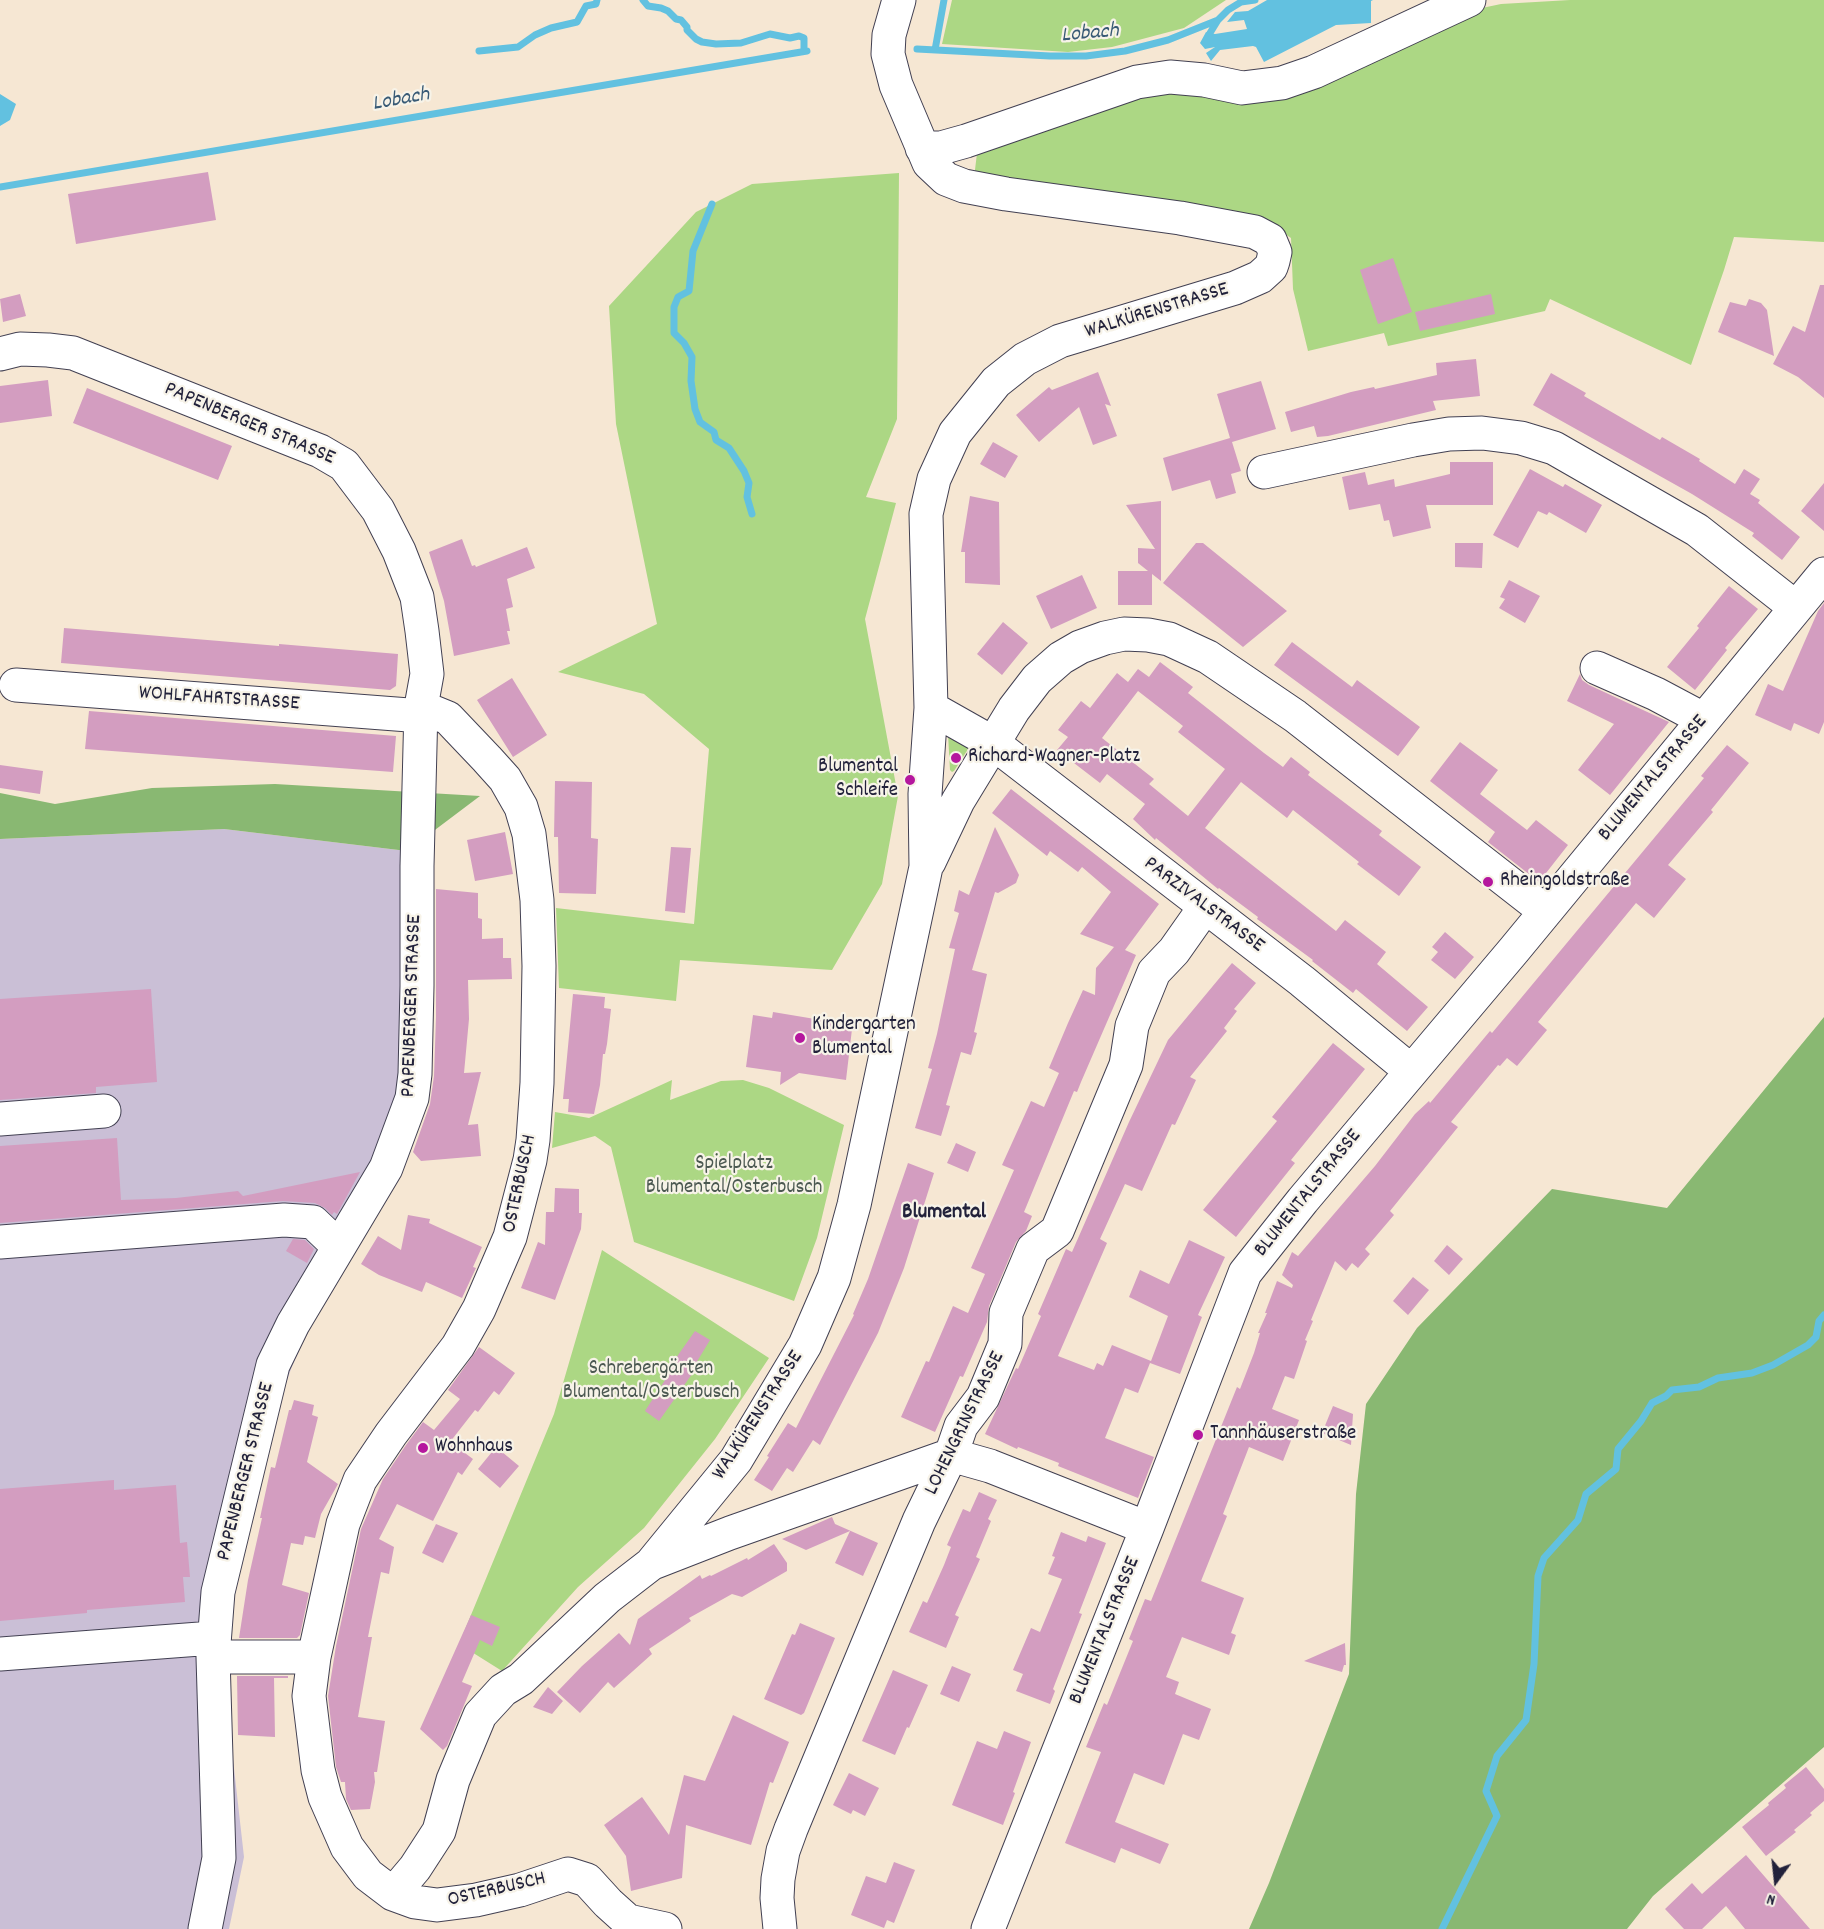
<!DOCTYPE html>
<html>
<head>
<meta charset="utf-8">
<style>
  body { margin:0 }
  #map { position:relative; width:1824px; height:1929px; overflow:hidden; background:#f6e7d3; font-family:Dekko,sans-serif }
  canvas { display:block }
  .north { position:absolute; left:1746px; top:1851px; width:60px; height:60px; -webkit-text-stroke:4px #f7f3e8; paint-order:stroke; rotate:195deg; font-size:16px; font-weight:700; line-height:24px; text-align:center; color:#22223b }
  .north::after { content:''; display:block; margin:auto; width:21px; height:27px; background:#22223b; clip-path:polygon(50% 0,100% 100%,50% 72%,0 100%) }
</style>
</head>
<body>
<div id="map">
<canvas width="1824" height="1929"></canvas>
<div class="north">N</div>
</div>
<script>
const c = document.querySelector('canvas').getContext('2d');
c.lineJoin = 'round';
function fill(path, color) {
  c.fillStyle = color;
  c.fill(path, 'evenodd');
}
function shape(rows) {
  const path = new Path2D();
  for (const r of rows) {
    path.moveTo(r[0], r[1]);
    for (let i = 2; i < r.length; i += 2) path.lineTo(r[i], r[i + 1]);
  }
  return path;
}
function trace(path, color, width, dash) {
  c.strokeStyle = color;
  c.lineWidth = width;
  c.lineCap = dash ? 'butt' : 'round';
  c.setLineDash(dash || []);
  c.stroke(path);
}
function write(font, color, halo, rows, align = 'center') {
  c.font = font + ' Dekko,sans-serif';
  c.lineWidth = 4.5;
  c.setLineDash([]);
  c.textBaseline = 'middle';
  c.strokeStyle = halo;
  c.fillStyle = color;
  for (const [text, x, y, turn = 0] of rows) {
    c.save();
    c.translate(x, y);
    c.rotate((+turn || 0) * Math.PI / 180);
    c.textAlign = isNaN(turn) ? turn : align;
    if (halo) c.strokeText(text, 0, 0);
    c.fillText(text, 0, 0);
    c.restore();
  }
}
fill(shape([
  [224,829,407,851,409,1096,291,1369,262,1453,222,1662,244,1857,229,1929,0,1929,0,839]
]), '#cabfd6');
fill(shape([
  [952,0,1226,0,1184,28,1112,47,1068,52,942,44],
  [1570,0,1824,0,1824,242,1734,237,1724,270,1691,365,1550,299,1545,311,1388,346,1384,333,1308,351,1293,289,1291,238,1275,227,974,178,978,145,1148,87,1250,97,1463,12,1501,4],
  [899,173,897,419,866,497,896,503,865,619,898,796,882,884,832,970,680,960,676,1001,559,988,556,908,694,924,709,749,644,694,558,672,657,624,616,424,609,306,696,212,752,184],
  [948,734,970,746,954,771,952,772,950,770],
  [672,1080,670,1100,721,1081,743,1080,769,1088,844,1125,817,1238,794,1301,634,1242,611,1147,595,1136,552,1148,555,1112,589,1118],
  [602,1250,769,1358,715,1439,644,1528,578,1587,502,1671,459,1644,554,1414]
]), '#acd784');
fill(shape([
  [275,784,480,796,407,851,224,829,0,839,0,793,55,804,152,788],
  [1824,1017,1824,1747,1653,1896,1627,1929,1249,1929,1269,1883,1349,1674,1356,1494,1366,1404,1417,1328,1552,1189,1667,1208]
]), '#89b872');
fill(shape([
  [1267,0,1373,0,1371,1,1371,23,1336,25,1264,62,1256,47,1253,46,1220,50,1211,61,1206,53,1215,47,1205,49,1200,43,1206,32,1215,34,1247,29,1244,20,1227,22,1235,12,1248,11],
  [0,94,16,104,10,120,0,126]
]), '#62c1e0');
trace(shape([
  [643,0,648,6,661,8,668,11,676,19,681,20,687,27,687,30,696,39,702,42,716,44,741,43,770,34,790,38,799,36,804,38,804,51],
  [1210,33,1218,20],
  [917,49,1050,56,1086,56,1125,51,1168,40,1218,20,1228,10,1241,2,1255,0],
  [935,50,944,0],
  [479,51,518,47,535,35,551,28,577,22,586,6,596,4,597,0],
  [0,187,807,51],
  [712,204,693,251,689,291,678,297,674,307,674,333,684,343,692,357,691,381,695,409,700,422,714,432,716,440,729,448,744,471,749,483,747,497,752,514],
  [1442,1929,1497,1816,1486,1791,1497,1756,1526,1720,1534,1664,1538,1576,1544,1558,1578,1520,1586,1494,1616,1469,1618,1449,1641,1421,1652,1403,1666,1396,1672,1390,1699,1387,1718,1378,1752,1373,1773,1365,1808,1345,1816,1337,1819,1321,1824,1315]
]), '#62c1e0', 7);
fill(shape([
  [208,172,216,220,76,244,68,194],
  [1393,258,1412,312,1378,324,1360,270],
  [1820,285,1824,285,1824,398,1798,377,1773,364,1793,326,1805,332],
  [20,294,26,316,3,322,0,299],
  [1491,294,1495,314,1420,331,1415,312],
  [1749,299,1761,303,1767,310,1774,356,1718,332,1730,302,1746,306],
  [1476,359,1480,396,1433,401,1436,410,1328,436,1317,437,1314,426,1291,432,1285,412,1351,392,1374,387,1375,389,1437,375,1436,363],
  [1098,372,1111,406,1105,404,1117,436,1093,445,1079,407,1039,442,1016,415,1049,387,1052,390],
  [1551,373,1586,393,1584,396,1660,440,1662,437,1700,459,1699,461,1735,484,1744,469,1760,479,1750,494,1760,500,1758,503,1800,537,1782,560,1752,536,1754,533,1692,494,1533,405],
  [48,380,52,416,0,423,0,386],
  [1261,381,1276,429,1232,442,1241,471,1231,474,1236,493,1216,499,1210,480,1172,491,1163,458,1230,438,1217,394],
  [87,388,232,446,218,480,73,423],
  [993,442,1018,456,1005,478,980,464],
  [1450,462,1493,462,1493,505,1426,505,1431,528,1393,537,1389,520,1384,521,1380,504,1349,510,1342,477,1365,472,1368,485,1394,479,1395,487,1450,474],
  [1530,469,1563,487,1565,484,1602,505,1586,533,1549,512,1547,515,1538,511,1518,548,1493,535],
  [1824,483,1824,531,1801,511],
  [970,496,999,502,1000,585,965,583,965,552,961,552],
  [1161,501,1161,581,1152,574,1152,605,1118,605,1118,571,1148,571,1138,563,1138,548,1155,549,1126,505],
  [462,539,472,566,475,565,476,567,527,547,535,568,507,579,513,607,506,609,510,631,507,631,510,644,454,656,444,601,429,552],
  [1196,543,1203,543,1287,611,1243,647,1163,583],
  [1455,543,1483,543,1482,568,1455,567],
  [1082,575,1097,608,1051,629,1036,596],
  [1509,580,1540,596,1525,623,1499,608,1505,599,1500,597],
  [1729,586,1758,609,1725,648,1727,650,1695,690,1667,667,1699,628,1697,626],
  [1824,603,1824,722,1819,734,1794,723,1791,731,1755,715,1768,684,1783,691,1818,611],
  [1003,622,1028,643,1002,675,977,654],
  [64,628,279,646,279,644,398,654,396,686,390,690,61,663],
  [1292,642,1352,687,1357,680,1420,727,1398,756,1274,665],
  [1160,662,1193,687,1188,693,1264,753,1283,767,1291,757,1310,772,1308,775,1382,831,1379,835,1421,867,1399,896,1357,864,1359,862,1293,810,1287,818,1241,782,1205,828,1336,931,1345,920,1386,952,1377,964,1428,1007,1407,1031,1356,989,1353,993,1312,961,1313,960,1257,919,1258,917,1219,888,1218,889,1156,838,1155,840,1133,819,1145,804,1107,774,1100,783,1057,750,1068,737,1058,730,1081,701,1090,708,1117,673,1128,682,1138,669,1149,677],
  [1138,691,1183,726,1178,732,1225,769,1188,816,1149,784,1154,779,1102,738],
  [1580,674,1582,680,1589,685,1669,722,1610,795,1578,770,1614,724,1567,701],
  [512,678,547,735,513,757,477,700],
  [89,711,396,736,393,772,85,749],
  [1460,742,1498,770,1480,794,1527,830,1536,820,1568,845,1539,882,1488,842,1495,832,1430,781],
  [1727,745,1749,763,1711,810,1713,812,1668,865,1686,879,1654,918,1636,903,1538,1022,1547,1030,1517,1066,1507,1058,1500,1066,1498,1065,1451,1122,1458,1127,1390,1211,1394,1215,1365,1249,1370,1254,1358,1268,1352,1263,1346,1271,1335,1261,1311,1320,1313,1321,1305,1340,1307,1341,1294,1379,1285,1376,1272,1409,1299,1420,1283,1461,1249,1447,1223,1514,1227,1516,1201,1581,1244,1598,1231,1633,1236,1635,1229,1655,1182,1637,1166,1677,1179,1682,1175,1694,1211,1709,1199,1740,1183,1734,1164,1785,1134,1773,1115,1822,1169,1844,1160,1864,1121,1848,1115,1863,1065,1843,1101,1752,1086,1747,1104,1703,1107,1705,1133,1641,1129,1639,1145,1599,1151,1601,1237,1387,1240,1389,1254,1353,1260,1333,1258,1333,1267,1313,1265,1313,1277,1281,1292,1288,1293,1285,1282,1275,1292,1252,1298,1256,1375,1166,1415,1114,1429,1101,1430,1103,1490,1031,1492,1033,1704,778,1701,776],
  [0,765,43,771,40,794,0,788],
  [555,781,592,782,591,838,598,839,596,894,559,893,558,837,554,837],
  [1011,789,1159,904,1125,950,1136,955,1081,1082,1077,1092,1074,1091,1024,1212,1032,1216,1026,1231,1016,1242,989,1306,987,1322,963,1377,960,1376,935,1432,901,1417,926,1361,929,1362,953,1306,968,1313,985,1274,971,1268,1014,1170,1002,1165,1031,1101,1044,1107,1059,1073,1049,1068,1068,1023,1083,990,1095,995,1096,968,1114,947,1080,934,1111,892,1082,867,1078,872,1050,851,1047,856,992,813],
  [995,827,1019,875,1016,883,998,893,995,892,972,970,987,974,974,1032,977,1033,971,1055,961,1052,946,1105,950,1106,941,1136,915,1128,932,1069,928,1068,937,1034,955,949,949,948,959,913,954,911,959,890,969,895],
  [505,832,513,874,475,881,467,840],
  [671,847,691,848,685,913,665,911],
  [436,889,478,893,478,918,482,919,482,939,503,938,503,958,511,958,512,979,468,980,469,1019,464,1073,481,1072,468,1125,478,1124,481,1156,421,1161,413,1152,430,1104,434,1076,436,1017],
  [1445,932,1474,957,1455,979,1431,960,1438,952,1432,947],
  [1232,963,1256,983,1234,1009,1237,1011,1224,1028,1227,1031,1190,1077,1196,1080,1175,1125,1172,1124,1142,1191,1125,1184,1100,1239,1107,1243,1058,1356,1094,1370,1097,1363,1103,1366,1112,1345,1151,1361,1168,1316,1129,1297,1140,1270,1169,1284,1189,1240,1225,1257,1198,1315,1202,1317,1180,1374,1150,1363,1138,1393,1125,1388,1105,1438,1154,1457,1138,1498,1058,1466,1059,1463,1018,1447,1017,1449,985,1434,1016,1368,1018,1369,1041,1316,1038,1314,1066,1249,1072,1252,1129,1122,1168,1040],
  [151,989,157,1082,96,1087,96,1093,0,1100,0,999],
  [573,994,605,997,604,1008,611,1009,607,1044,605,1054,603,1054,600,1085,594,1114,568,1112,569,1099,563,1099],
  [773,1012,833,1022,833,1026,852,1029,846,1080,799,1073,780,1085,781,1072,746,1067,753,1015,772,1018],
  [1333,1043,1365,1069,1291,1160,1295,1163,1236,1237,1203,1210,1277,1121,1272,1117],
  [117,1138,121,1200,176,1198,238,1191,243,1196,360,1172,337,1214,334,1212,332,1215,325,1208,315,1203,283,1201,0,1223,0,1146],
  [956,1143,976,1152,968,1172,947,1163],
  [908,1163,934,1173,904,1268,878,1333,820,1445,813,1440,793,1472,787,1468,772,1491,754,1480,769,1457,767,1456,788,1423,796,1428,854,1315,853,1314,868,1279],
  [555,1188,579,1189,579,1213,582,1213,581,1229,555,1300,521,1288,538,1242,545,1245,546,1212,554,1212],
  [408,1215,430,1219,429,1223,482,1247,473,1267,476,1268,462,1298,426,1282,422,1292,379,1275,361,1264,378,1236,401,1250],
  [293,1239,305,1240,314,1249,307,1263,286,1251],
  [1447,1245,1463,1259,1449,1275,1434,1261],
  [1413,1277,1429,1290,1408,1315,1393,1301],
  [695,1331,710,1340,690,1373,692,1374,659,1421,645,1411,667,1377,664,1375],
  [479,1347,515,1373,499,1395,494,1391,478,1412,475,1410,450,1442,473,1459,462,1475,458,1472,433,1521,397,1504,379,1539,394,1547,389,1574,381,1572,368,1637,372,1637,358,1717,385,1721,377,1772,374,1772,375,1782,370,1809,351,1810,346,1799,345,1782,341,1782,336,1767,328,1696,336,1646,361,1529,383,1479,406,1445,423,1422,434,1430,460,1399,448,1390],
  [294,1400,314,1405,312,1415,318,1417,307,1462,338,1484,321,1514,315,1538,305,1536,303,1545,291,1543,282,1585,309,1593,300,1635,297,1638,239,1638,248,1580,262,1518,260,1518,271,1467,275,1468,289,1410,291,1410],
  [1333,1406,1353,1414,1351,1445,1322,1433],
  [496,1447,519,1466,500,1488,478,1469],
  [114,1480,114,1490,176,1485,180,1543,187,1542,190,1577,183,1577,185,1602,87,1610,87,1613,0,1621,0,1489],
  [979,1492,997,1500,988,1519,991,1521,976,1557,980,1559,955,1615,959,1617,946,1648,909,1632,923,1601,927,1603,944,1565,951,1547,947,1545,963,1509,970,1512],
  [832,1517,835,1524,878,1543,863,1576,835,1563,850,1531,806,1550,782,1539],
  [436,1524,458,1533,443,1563,422,1553],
  [1061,1532,1086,1542,1088,1536,1106,1543,1079,1613,1082,1614,1053,1689,1055,1691,1050,1704,1016,1691,1023,1674,1013,1670,1031,1628,1040,1632,1062,1579,1048,1574,1055,1557,1052,1556],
  [774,1544,787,1563,787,1571,742,1597,732,1594,689,1618,691,1621,649,1649,652,1654,614,1688,608,1682,580,1713,557,1692,582,1666,619,1633,630,1645,638,1619,700,1575,702,1579,710,1575,711,1576,747,1558,748,1560],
  [471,1615,500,1627,492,1646,480,1640,462,1682,472,1686,447,1746,443,1750,420,1729],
  [800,1623,835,1638,804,1713,801,1715,764,1699,792,1634,795,1635],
  [1345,1643,1346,1665,1344,1665,1342,1672,1304,1661],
  [952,1666,971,1674,959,1702,940,1694],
  [893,1670,928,1685,909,1728,907,1727,895,1755,862,1741],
  [237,1676,288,1676,288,1678,274,1678,275,1737,238,1735],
  [548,1687,563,1701,552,1714,533,1707],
  [733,1715,789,1742,773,1783,770,1782,751,1845,686,1825,682,1878,631,1891,626,1856,604,1825,642,1797,669,1835,684,1775,705,1781],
  [1004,1731,1031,1742,1013,1792,1015,1793,1003,1825,952,1805,977,1741,997,1749],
  [1806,1767,1824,1789,1824,1801,1810,1813,1812,1815,1794,1830,1796,1832,1766,1856,1742,1827,1769,1805,1768,1803,1786,1788,1784,1785],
  [849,1773,879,1788,865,1816,853,1810,851,1814,833,1805],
  [1746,1855,1810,1929,1745,1929,1726,1906,1702,1929,1684,1929,1665,1909,1692,1883,1702,1894],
  [894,1862,915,1870,894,1923,887,1920,884,1928,851,1915,866,1876,886,1883]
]), '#d39dc0');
const minor = shape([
  [922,148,941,148,966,141,1137,82,1170,77,1204,80,1242,88,1282,83,1314,72,1469,0],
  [0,354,20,349,48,350,73,353,320,451,344,465,378,510,399,551,417,597,422,631,427,674,421,707,417,866,417,986,415,1074,412,1098,386,1168,293,1324,273,1365,218,1592,213,1657,219,1858,205,1929],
  [1264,472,1413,440,1449,434,1482,433,1521,438,1554,448,1697,530,1795,607],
  [1597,668,1656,694,1703,719],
  [16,685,422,716],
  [421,707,448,718,487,759,505,779,521,807,529,834,537,900,539,966,537,1083,533,1140,530,1160,510,1237,479,1309,458,1346,391,1434,360,1480,343,1524,314,1657,309,1696,318,1770,325,1797,347,1847,368,1875,393,1894,415,1902,437,1905,476,1900,520,1890,568,1874,587,1880,608,1903,628,1921,665,1929],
  [931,708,993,743,1302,981,1411,1071],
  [929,862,958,801,1014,709,1037,679,1061,658,1080,647,1105,638,1124,634,1148,635,1169,639,1208,657,1295,716,1545,911],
  [0,1119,104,1111],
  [0,1242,284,1220,313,1222,338,1246],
  [653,1563,730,1533,951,1455,990,1466,1147,1528],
  [0,1654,213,1638],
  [213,1657,314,1657],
  [393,1894,415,1868,439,1831,453,1780,480,1715,503,1690,521,1679,607,1598,651,1564,736,1460,805,1345,834,1278,854,1205,926,867,925,794,931,708,926,514,934,479,955,433,996,382,1025,359,1060,341,1235,288,1260,277,1271,267,1273,261,1275,252,1270,240,1255,232,1180,218,1006,194,964,186,946,179,929,163,896,85,888,54,889,35,899,0],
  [780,1929,777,1898,778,1879,783,1851,791,1829,919,1521,951,1455,961,1426,983,1397,1005,1344,1006,1313,1033,1249,1057,1231,1126,1065,1132,1026,1154,972,1174,951,1205,907],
  [988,1929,1147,1528,1245,1273,1303,1200,1514,950,1824,574]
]);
trace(minor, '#424052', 35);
trace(minor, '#fff', 33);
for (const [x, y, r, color] of [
  [956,758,6,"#b5179e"],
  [910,780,6,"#b5179e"],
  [1488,882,6,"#b5179e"],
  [800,1038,6,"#b5179e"],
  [1198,1435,6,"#b5179e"],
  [423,1448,6,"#b5179e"]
]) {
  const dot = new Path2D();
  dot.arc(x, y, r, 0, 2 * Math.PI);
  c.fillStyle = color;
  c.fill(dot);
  trace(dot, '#f7f3e8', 2);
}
write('21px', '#22223b', '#f7f3e8', [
  ["WALKÜRENSTRASSE",1157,312,-17],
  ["PAPENBERGER STRASSE",249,425,23],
  ["WOHLFAHRTSTRASSE",219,700,4],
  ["BLUMENTALSTRASSE",1654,779,-50],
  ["PARZIVALSTRASSE",1203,906,37],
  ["PAPENBERGER STRASSE",413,1006,-88],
  ["OSTERBUSCH",521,1184,-78],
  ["BLUMENTALSTRASSE",1309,1194,-51],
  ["WALKÜRENSTRASSE",759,1416,-57],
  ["LOHENGRINSTRASSE",966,1424,-64],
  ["PAPENBERGER STRASSE",247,1472,-76],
  ["BLUMENTALSTRASSE",1106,1631,-68],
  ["OSTERBUSCH",497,1891,-13]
]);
write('21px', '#22223b', '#f7f3e8', [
  ["Richard-Wagner-Platz",968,758],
  ["Blumental",898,768,"right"],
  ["Schleife",898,792,"right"],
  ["Rheingoldstraße",1500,882],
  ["Kindergarten",812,1026],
  ["Blumental",812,1050],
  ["Tannhäuserstraße",1210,1435],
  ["Wohnhaus",435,1448]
], 'left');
write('21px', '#4b5851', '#f7f3e8', [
  ["Spielplatz",734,1165],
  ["Blumental/Osterbusch",734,1189],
  ["Schrebergärten",651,1370],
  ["Blumental/Osterbusch",651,1394]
]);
write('italic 22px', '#385a75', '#f7f3e8', [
  ["Lobach",1090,35,-5],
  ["Lobach",401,101,-10]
]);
write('bold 22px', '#22223b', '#f7f3e8', [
  ["Blumental",944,1214]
]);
</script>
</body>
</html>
